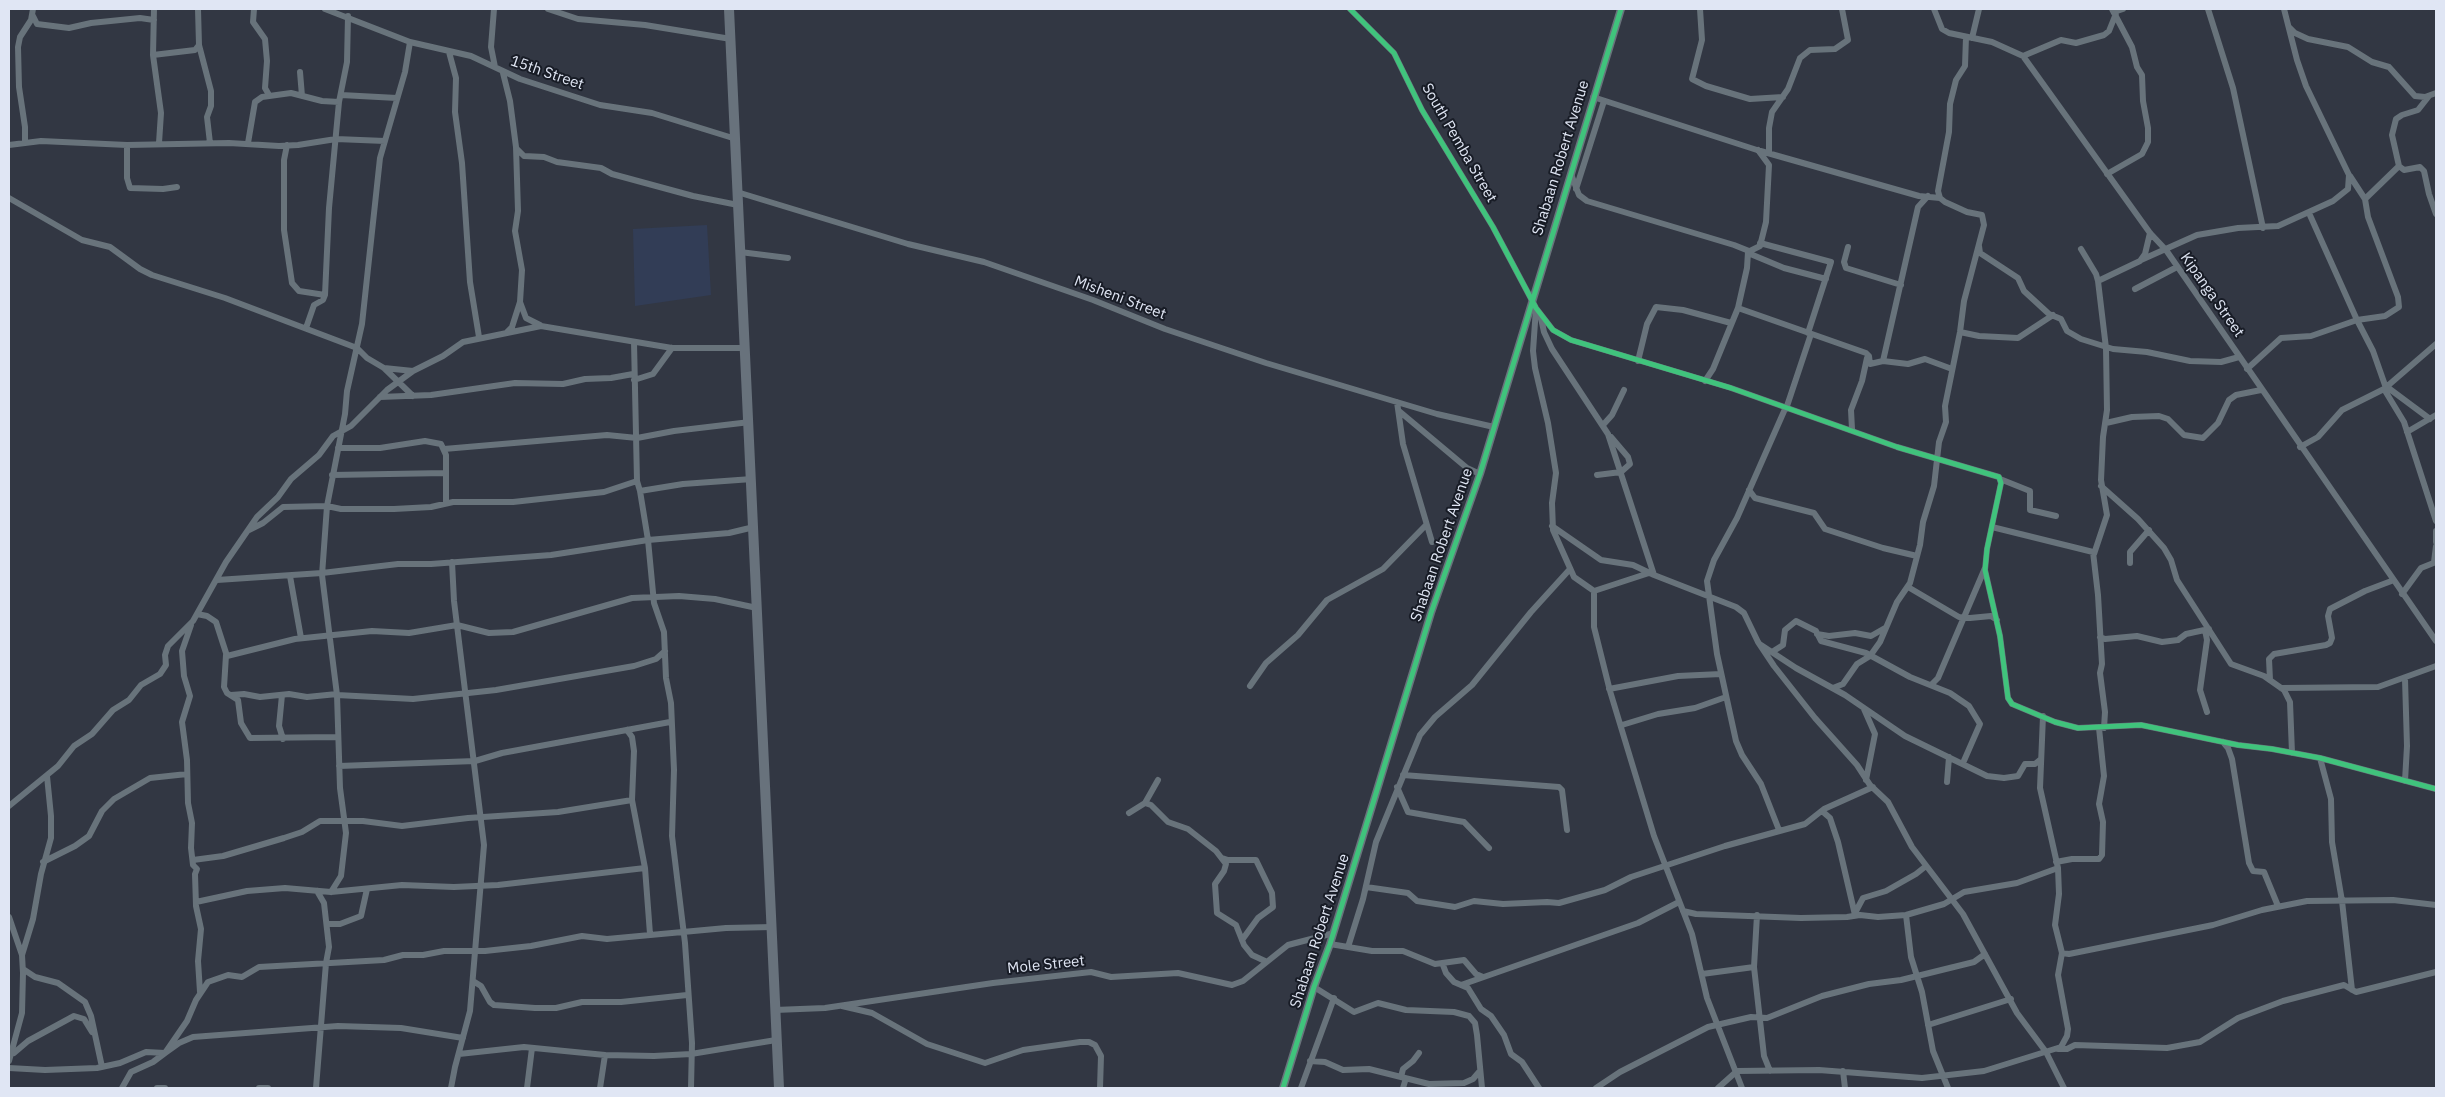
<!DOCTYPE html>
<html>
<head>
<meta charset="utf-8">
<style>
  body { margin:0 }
  #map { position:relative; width:2445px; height:1097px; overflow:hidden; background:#323743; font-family:"IBM Plex Sans",sans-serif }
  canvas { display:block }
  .frame { position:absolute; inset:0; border:10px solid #e0e6f4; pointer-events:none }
</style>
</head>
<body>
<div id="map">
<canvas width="2445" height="1097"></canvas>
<div class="frame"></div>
</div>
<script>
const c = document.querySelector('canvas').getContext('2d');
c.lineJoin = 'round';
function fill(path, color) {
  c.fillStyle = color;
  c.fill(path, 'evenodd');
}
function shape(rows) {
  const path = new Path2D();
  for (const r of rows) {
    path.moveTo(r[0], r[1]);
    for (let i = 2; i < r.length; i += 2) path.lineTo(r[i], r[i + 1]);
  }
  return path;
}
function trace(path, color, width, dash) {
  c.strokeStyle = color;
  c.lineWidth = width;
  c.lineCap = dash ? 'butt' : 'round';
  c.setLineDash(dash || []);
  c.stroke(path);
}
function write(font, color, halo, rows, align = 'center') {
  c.font = font + ' "IBM Plex Sans",sans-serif';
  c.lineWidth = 4;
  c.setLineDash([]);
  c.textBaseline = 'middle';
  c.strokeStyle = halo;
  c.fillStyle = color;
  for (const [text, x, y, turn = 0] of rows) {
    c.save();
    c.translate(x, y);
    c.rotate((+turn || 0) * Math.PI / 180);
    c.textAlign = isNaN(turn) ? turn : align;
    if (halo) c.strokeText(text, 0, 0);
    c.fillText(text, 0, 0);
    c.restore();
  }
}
fill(shape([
  [707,225,711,295,635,306,633,229]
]), '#323d56');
trace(shape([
  [154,9,153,55,161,113,159,143],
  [254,9,253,22,265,39,267,61,265,88,269,95],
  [325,9,410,42,471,56,520,79,600,105,652,113,736,139],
  [494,9,491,47,495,67],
  [548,9,578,19,645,25,731,39],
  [1350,9,1394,53,1422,110,1493,227,1536,308,1553,330,1571,340,1731,388,1897,447,1999,477,2001,483,1987,549,1985,570,2000,636,2008,698,2012,704,2055,722,2078,728,2141,725,2238,745,2272,749,2320,758,2436,789],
  [1700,9,1702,40,1692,79,1706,86,1750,99,1783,97],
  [1934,9,1942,29,1949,33,1992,42,2023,56,2150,233,2166,250,2436,641],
  [2208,9,2233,88,2263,228],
  [33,16,37,24,69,28,91,23,140,18,154,20],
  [2289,27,2295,33,2308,39,2348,47,2372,62,2389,67,2415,96,2425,97,2436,93],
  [1972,38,1979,9],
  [199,45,211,91,211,106,207,117,210,143],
  [449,52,456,78,455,112,462,163,470,282,479,337],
  [153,55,195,50,199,45,198,9],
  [2023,56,2061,40,2076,43,2104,35,2109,31,2117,11,2123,9],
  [300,72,302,96],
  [503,73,510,101,516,147,518,211,515,231,522,270,520,302,526,318,540,325],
  [341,95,397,98],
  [1593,97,1757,150,1919,196,1940,198],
  [25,143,25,127,19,87,18,47,20,37,31,20,33,9],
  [248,143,255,102,262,97,291,93,322,101,339,102],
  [9,145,41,141,127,145,229,143,279,146,298,145,336,139,385,141],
  [127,145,127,178,130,188,163,189,177,187],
  [287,145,284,160,284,230,292,283,299,291,325,295],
  [517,149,524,156,544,157,557,162,601,168,612,174,693,196,738,205],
  [1769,153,1769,128,1772,112,1788,89,1800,58,1810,50,1835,49,1848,40,1842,9],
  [2399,166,2404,170,2420,167,2424,171,2429,194,2436,214],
  [1571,174,1579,195,1587,201,1734,245,1749,251],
  [2107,174,2142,154,2148,142,2148,128,2143,101,2142,75,2137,67,2132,47,2112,9],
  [1576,189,1604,101],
  [737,192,908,244,984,262,1093,300,1165,329,1266,363,1437,414,1494,427],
  [9,198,82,240,110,247,140,269,152,275,225,298,357,348,367,358,384,368,413,396],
  [2365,199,2399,166,2392,135,2396,119,2402,115,2418,110,2429,96],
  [2309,213,2357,320,2373,351,2386,388],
  [1760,243,1831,262,1808,333],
  [1979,246,1980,253,2018,278,2024,291,2049,314,2061,319,2067,331,2081,339,2113,349,2147,352,2190,361,2221,362,2239,357],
  [1848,247,1844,262,1846,268,1901,285],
  [2081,249,2096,274,2098,281,2106,348,2107,410,2103,437,2101,480,2107,515,2094,554],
  [740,252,788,258],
  [1748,253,1784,268,1826,279],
  [2141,260,2197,235,2238,228,2278,226,2333,201,2348,189,2349,175,2306,86,2297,60,2284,9],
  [2098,281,2140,261,2145,254,2150,233],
  [2135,289,2177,267],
  [1536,308,1533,351,1535,368,1548,423,1556,473,1552,503,1553,530,1574,577,1594,591,1594,627,1610,691,1654,836,1692,934,1707,998,1742,1088],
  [1738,308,1866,353,1869,356,1870,364,1883,361,1908,364,1925,359,1952,369],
  [1541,318,1544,332,1552,349,1608,434,1654,575],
  [306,328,314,305,323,300,325,295,329,208,339,102,347,62,348,16],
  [507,332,512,327,520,302],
  [1960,332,1979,336,2018,338,2053,315],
  [634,342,637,481,640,491,648,540,654,603,664,632,666,678,671,703,674,770,672,836,685,943,692,1043,691,1088],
  [1638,361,1647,324,1656,307,1683,310,1731,323],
  [1883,361,1918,207,1928,196],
  [384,368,413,371],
  [2247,369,2281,338,2311,336,2357,320,2385,316,2399,307,2398,297,2368,217,2365,199,2350,176],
  [634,380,653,374,672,348],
  [1705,381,1713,369,1738,308,1747,268,1748,252,1760,246,1766,222,1769,165,1758,150],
  [2387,387,2430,419],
  [2384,389,2404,422,2436,521],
  [380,397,431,395,515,383,563,384,585,379,611,378,633,374],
  [1397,402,1403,444,1432,542],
  [1786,409,1811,334],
  [1399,411,1467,468,1480,474],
  [2106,423,2132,417,2159,416,2168,419,2184,435,2203,438,2218,423,2229,400,2236,395,2261,390],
  [1603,425,1612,415,1624,390],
  [1852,429,1851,410,1862,381,1867,358],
  [2407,432,2436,415],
  [2300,447,2318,437,2342,410,2384,389,2436,344],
  [338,448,380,448,425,441,441,444,446,455,446,502],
  [444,449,607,435,637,438,674,431,750,422],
  [332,475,446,473],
  [1597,475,1621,472,1630,464,1628,457,1611,437],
  [2000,479,2030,491,2030,510,2056,516],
  [2101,486,2138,519,2164,548,2171,560,2177,580,2231,664,2264,676,2284,690,2290,702,2292,753],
  [1749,490,1755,498,1814,513,1825,529,1883,548,1917,556],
  [640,491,683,484,752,479],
  [1552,526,1601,560,1633,565,1654,575,1736,607,1744,613,1758,642,1774,666,1815,718,1857,765,1870,785,1888,802,1912,847,1963,914,2017,1013,2046,1052,2064,1088],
  [1992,527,2093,552,2098,595,2102,664,2100,673,2105,712,2104,728],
  [249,530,263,523,283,507,327,506,341,509,394,509,431,507,453,502,513,502,604,492,637,481],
  [2436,531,2436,542],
  [2434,562,2436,546],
  [2130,563,2130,552,2149,530],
  [290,576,301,638],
  [217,580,322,573,398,564,431,564,551,555,648,540,729,533,754,527],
  [1908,587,1959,617,1970,618,1991,616,1997,620],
  [1594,591,1649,573],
  [2402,594,2421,568,2436,562],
  [197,614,207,616,216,622,227,656,295,639,372,631,409,633,457,625,489,633,513,632,632,598,679,596,715,599,757,608],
  [191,625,182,651,184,676,190,696,182,722,187,760,188,803,192,823,191,848,193,865,197,869,195,874,196,906,201,929,198,961,200,992],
  [2205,630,2207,640,2200,690,2207,712],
  [1817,634,1829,636,1855,633,1871,636,1885,628],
  [2100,637,2105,639,2137,636,2162,642,2178,640,2186,634,2209,629],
  [1761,645,1796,668,1845,695,1905,736,1987,776,2004,778,2018,776,2025,764,2035,764,2041,759],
  [1772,652,1783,645,1785,630,1796,621,1816,631,1821,641,1866,653,1910,677,1950,693,1969,706,1980,724,1963,763],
  [226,655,224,687,227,693,238,700,241,723,250,738,338,737],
  [2405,679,2407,746,2405,781],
  [2270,680,2269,659,2274,654,2326,645,2330,643,2332,638,2328,616,2330,609,2365,591,2394,580],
  [1931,685,1938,678,1985,568],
  [1250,686,1266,663,1298,635,1327,600,1383,569,1426,525],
  [1833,688,1843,684,1857,664,1870,656,1880,642,1897,602,1910,583,1920,545,1923,522,1934,486,1939,442,1946,422,1945,406,1960,332,1964,301,1984,225,1982,215,1967,212,1945,202,1940,198,1938,191,1949,132,1950,104,1956,80,1965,66,1966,37],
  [2281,688,2378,687,2436,666],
  [1609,689,1678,676,1721,674],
  [231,695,244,694,260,697,289,694,307,697,337,694],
  [282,695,279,726,283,739],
  [337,695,413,699,496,690,634,666,656,659,665,651],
  [1864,709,1875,734,1866,780],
  [1622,725,1658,714,1695,708,1726,697],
  [627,730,632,737,634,751,632,800,645,868,650,934],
  [2223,742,2228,748,2232,759,2249,863,2253,871,2264,872,2278,906],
  [2320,758,2331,799,2332,842,2342,901,2352,990],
  [339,766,475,761,502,753,670,722],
  [1403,775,1559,787,1562,790,1567,830],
  [1947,782,1949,757],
  [1397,787,1408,812,1464,822,1489,848],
  [1145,803,1151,805,1168,822,1188,829,1216,851,1226,864,1224,871,1215,884,1217,913,1236,925,1244,945,1252,955,1265,961],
  [9,806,58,766,74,746,92,734,113,710,129,700,141,685,160,674,166,665,165,655,168,646,193,621,226,562,257,517,278,497,291,479,319,455,333,436,351,426,387,390,413,371,443,356,463,342,541,326,672,348,746,348],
  [1822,811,1830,818,1838,842,1855,915],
  [1129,813,1145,803,1158,780],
  [1779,830,1761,784,1742,755,1736,741,1717,654,1707,581,1714,560,1737,518,1785,409],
  [1222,858,1228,860,1256,860,1272,893,1273,907,1258,918,1242,940],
  [193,860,223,856,284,838,302,832,320,821,363,821,402,826,468,818,558,812,632,800],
  [43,862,75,846,89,836,102,811,114,799,150,778,187,774],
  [2056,862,2072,859,2099,859,2102,855,2103,822,2099,804,2104,776,2099,728],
  [1366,887,1408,893,1417,901,1455,907,1474,901,1503,904,1547,902,1559,903,1605,890,1631,877,1725,846,1805,824,1824,809,1873,787],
  [331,892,341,876,346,833,340,788,337,695,322,575,327,506,345,414,347,391,362,324,380,158,405,72,410,42],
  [196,902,247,891,285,888,331,892,402,885,454,887,498,885,645,868],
  [1683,911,1696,914,1801,918,1847,917,1860,915,1878,917,1906,915,1944,904,1964,892,2017,883,2058,868],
  [1855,913,1863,898,1886,891,1916,874,1926,866],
  [1757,915,1754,967,1764,1056,1770,1071],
  [1906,915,1911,957,1922,992,1933,1051,1948,1088],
  [9,917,22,955,23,973,22,1013,9,1061],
  [327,924,340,924,361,916,367,889],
  [1330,944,1372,951,1403,951,1435,964,1464,960,1476,974,1483,977],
  [1348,947,1363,899,1376,842,1420,735,1435,717,1472,685,1531,612,1570,569],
  [2062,953,2069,954,2213,925,2262,910,2307,901,2393,900,2436,905],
  [22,955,33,919,41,874,51,838,51,816,47,776],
  [1443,965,1446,973,1454,982,1468,988,1481,1009,1491,1016,1504,1035,1511,1054,1522,1062,1539,1088],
  [23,969,35,977,58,983,85,1002,91,1016,102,1067],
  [1702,974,1754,967],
  [473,981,481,986,490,1002,494,1005,535,1008,556,1008,582,1002,621,1002,687,995],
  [1461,985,1638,923,1679,902],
  [1314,987,1354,1012,1378,1003,1406,1010,1454,1012,1469,1016,1475,1023,1477,1035,1482,1088],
  [842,1006,872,1013,927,1044,985,1063,1023,1050,1080,1042,1089,1042,1095,1045,1101,1056,1100,1088],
  [775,1010,825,1008,993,983,1091,972,1111,977,1178,973,1232,985,1243,981,1288,945,1334,933],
  [1928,1025,2011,999],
  [2058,1049,2067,1049,2075,1045,2167,1048,2200,1042,2238,1018,2283,1001,2344,985,2356,992,2436,972],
  [14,1053,28,1041,74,1016,84,1019,92,1032],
  [459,1054,524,1047,605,1055,654,1056,691,1054,776,1040],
  [1310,1061,1325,1062,1343,1070,1369,1069,1429,1084,1464,1083,1473,1079,1479,1072],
  [9,1068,45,1070,97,1068,120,1063,146,1052,165,1053,179,1043,193,1037,338,1026,401,1028,463,1038],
  [1843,1071,1845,1088],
  [1401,1077,1403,1069,1413,1061,1419,1053],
  [122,1088,131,1072,153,1062,165,1053,187,1021,196,1000,208,982,228,975,242,977,259,967,384,960,403,955,423,955,444,951,485,951,531,946,582,936,607,939,726,928,773,927],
  [157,1088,165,1088],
  [259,1088,268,1088],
  [316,1088,326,963,329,947,324,903,317,891],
  [451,1088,455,1067,470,1011,484,845,454,601,452,562],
  [527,1088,532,1048],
  [600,1088,605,1055],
  [1301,1088,1334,998],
  [1403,1088,1406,1078],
  [1596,1088,1620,1072,1708,1027,1751,1017,1767,1018,1822,996,1869,984,1901,980,1974,962,1985,954],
  [1718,1088,1737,1071,1819,1070,1922,1078,1984,1071,2061,1047,2067,1036,2068,1029,2058,975,2062,953,2055,925,2059,894,2058,868,2040,788,2043,716]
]), '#68737b', 6);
trace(shape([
  [1283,1088,1314,987,1330,944,1431,613,1480,474,1621,9]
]), '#68737b', 8);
trace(shape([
  [729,9,779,1088]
]), '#68727c', 10);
trace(shape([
  [1350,9,1394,53,1422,110,1493,227,1536,308,1553,330,1571,340,1731,388,1897,447,1999,477,2001,483,1987,549,1985,570,2000,636,2008,698,2012,704,2055,722,2078,728,2141,725,2238,745,2272,749,2320,758,2436,789],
  [1283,1088,1314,987,1330,944,1431,613,1480,474,1621,9]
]), '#40c37c', 5);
write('15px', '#e0e6f4', '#181c26', [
  ["15th Street",547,73,19],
  ["South Pemba Street",1459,143,60],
  ["Shabaan Robert Avenue",1561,158,-73],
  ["Kipanga Street",2212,295,55],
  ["Misheni Street",1120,298,21],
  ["Shabaan Robert Avenue",1442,545,-71],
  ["Shabaan Robert Avenue",1320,931,-72],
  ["Mole Street",1046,965,-6]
]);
</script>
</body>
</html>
